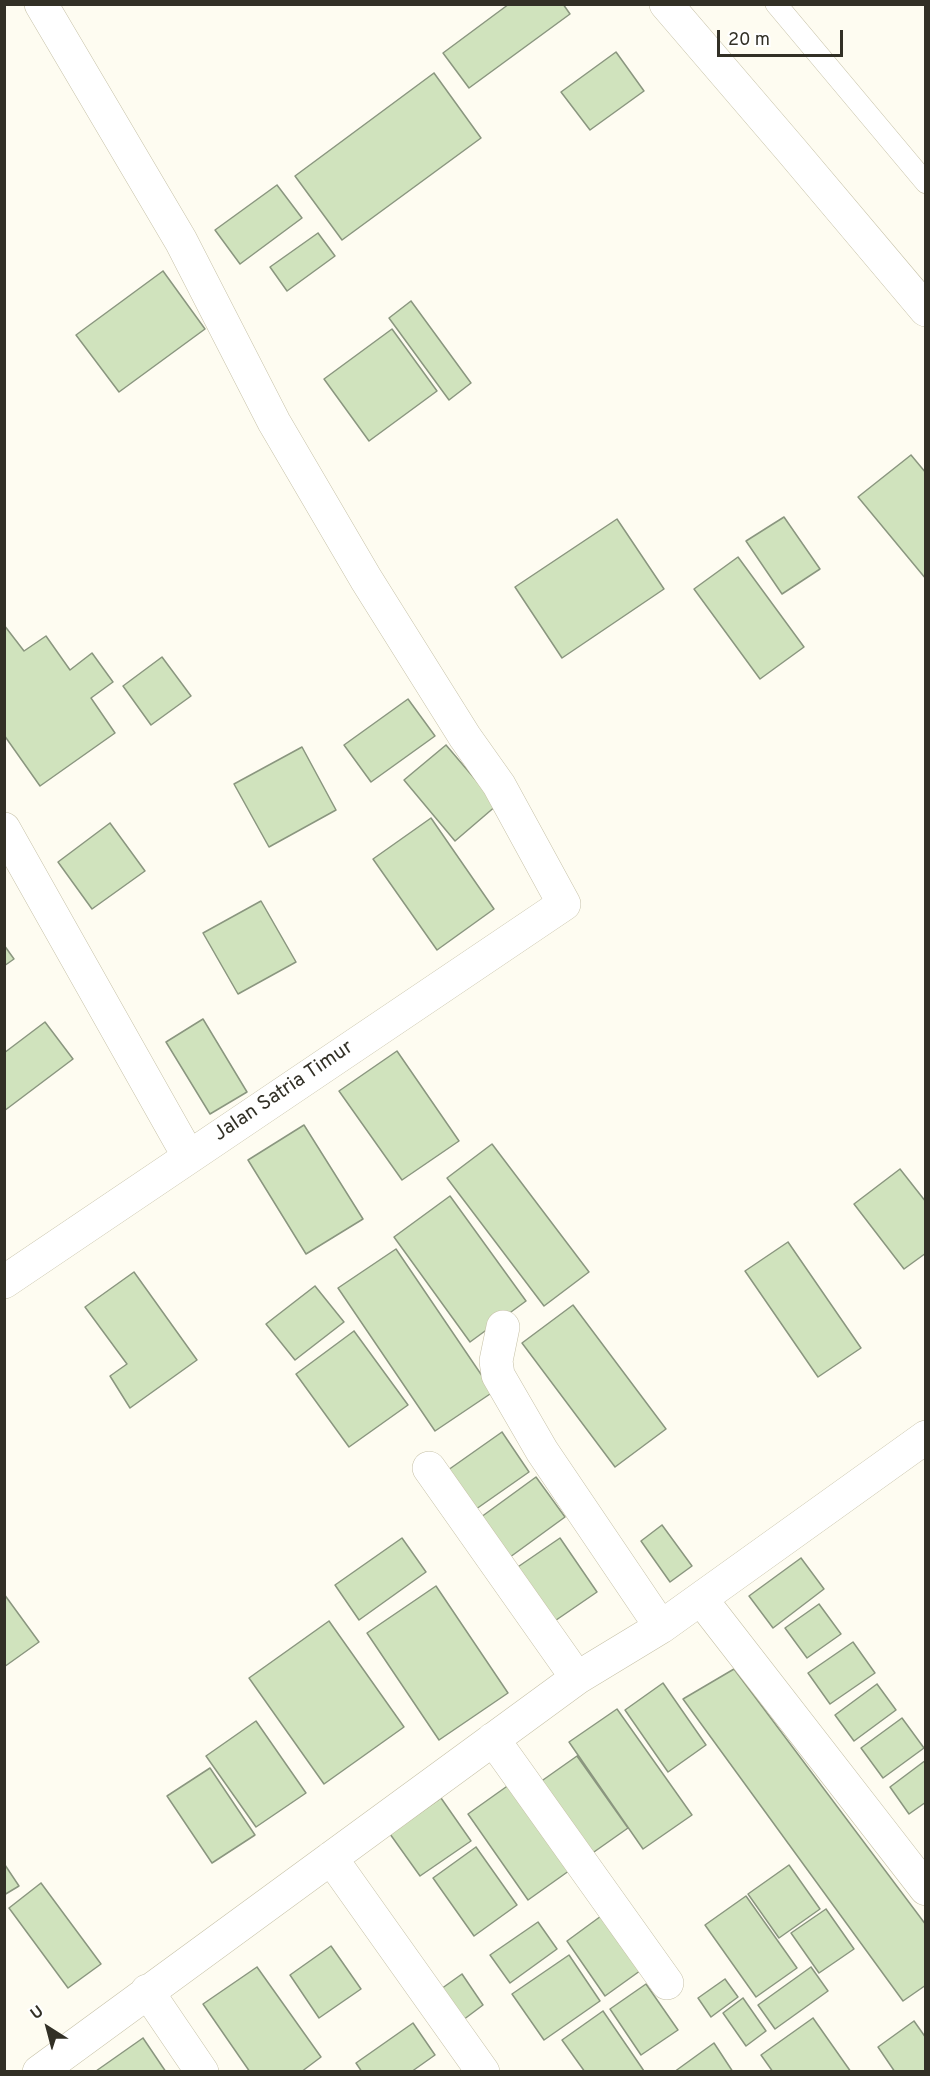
<!DOCTYPE html>
<html>
<head>
<meta charset="utf-8">
<style>
  body { margin:0 }
  #map { position:relative; width:930px; height:2076px; overflow:hidden; background:#fefcf1; font-family:Overpass,sans-serif }
  canvas { display:block }
  .frame { position:absolute; inset:0; border:6px solid #323026; pointer-events:none }
  .north { position:absolute; left:18px; top:1998px; width:60px; height:60px; -webkit-text-stroke:4px #fff; paint-order:stroke; rotate:324deg; font-size:16px; font-weight:700; line-height:24px; text-align:center; color:#323026 }
  .north::after { content:''; display:block; margin:auto; width:21px; height:27px; background:#323026; clip-path:polygon(50% 0,100% 100%,50% 72%,0 100%) }
  .scale { position:absolute; left:717px; top:30px; width:126px; height:27px; box-sizing:border-box; border:3px solid #323026; border-top:0; padding-left:8px; font-size:18px; line-height:21px; white-space:nowrap; color:#323026; -webkit-text-stroke:4px #fff; paint-order:stroke }
</style>
</head>
<body>
<div id="map">
<canvas width="930" height="2076"></canvas>
<div class="frame"></div>
<div class="north">U</div>
<div class="scale">20 m</div>
</div>
<script>
const c = document.querySelector('canvas').getContext('2d');
c.lineJoin = 'round';
function fill(path, color) {
  c.fillStyle = color;
  c.fill(path, 'evenodd');
}
function shape(rows) {
  const path = new Path2D();
  for (const r of rows) {
    path.moveTo(r[0], r[1]);
    for (let i = 2; i < r.length; i += 2) path.lineTo(r[i], r[i + 1]);
  }
  return path;
}
function trace(path, color, width, dash) {
  c.strokeStyle = color;
  c.lineWidth = width;
  c.lineCap = dash ? 'butt' : 'round';
  c.setLineDash(dash || []);
  c.stroke(path);
}
function write(font, color, halo, rows, align = 'center') {
  c.font = font + ' Overpass,sans-serif';
  c.lineWidth = 4.5;
  c.setLineDash([]);
  c.textBaseline = 'middle';
  c.strokeStyle = halo;
  c.fillStyle = color;
  for (const [text, x, y, turn = 0] of rows) {
    c.save();
    c.translate(x, y);
    c.rotate((+turn || 0) * Math.PI / 180);
    c.textAlign = isNaN(turn) ? turn : align;
    if (halo) c.strokeText(text, 0, 0);
    c.fillText(text, 0, 0);
    c.restore();
  }
}
const building = shape([
  [509,4,563,4,570,14,469,88,443,53,509,4],
  [616,52,644,91,590,130,561,92,616,52],
  [434,73,481,138,342,240,295,176,434,73],
  [277,185,302,218,240,264,215,230,277,185],
  [318,233,335,256,287,291,270,267,318,233],
  [163,271,205,329,119,392,76,335,163,271],
  [411,301,471,383,449,400,389,318,411,301],
  [392,329,437,391,369,441,324,379,392,329],
  [911,455,926,473,926,579,858,497,911,455],
  [784,517,820,569,782,594,746,541,784,517],
  [617,519,664,589,562,658,515,587,617,519],
  [738,557,804,647,760,679,694,589,738,557],
  [4,625,24,651,46,636,70,670,92,653,113,682,91,698,115,733,40,786,4,735,4,625],
  [162,657,191,696,151,725,123,686,162,657],
  [408,699,435,736,371,782,344,745,408,699],
  [446,745,497,805,455,841,404,780,446,745],
  [302,747,336,810,269,847,234,784,302,747],
  [431,818,494,909,437,950,373,859,431,818],
  [110,823,145,871,92,909,58,862,110,823],
  [261,901,296,962,238,994,203,933,261,901],
  [4,945,14,959,4,966,4,945],
  [203,1019,247,1092,210,1114,166,1042,203,1019],
  [45,1022,73,1059,4,1111,4,1053,45,1022],
  [397,1051,459,1141,402,1180,339,1091,397,1051],
  [304,1125,363,1219,306,1254,248,1160,304,1125],
  [492,1144,589,1272,544,1306,447,1178,492,1144],
  [900,1169,926,1202,926,1253,904,1269,854,1204,900,1169],
  [450,1196,526,1301,470,1342,394,1237,450,1196],
  [788,1242,861,1348,818,1377,745,1271,788,1242],
  [396,1249,493,1392,435,1431,338,1288,396,1249],
  [134,1272,197,1360,130,1408,110,1376,127,1364,85,1307,134,1272],
  [315,1286,344,1322,295,1360,266,1324,315,1286],
  [573,1305,666,1429,615,1467,522,1343,573,1305],
  [354,1331,408,1405,349,1447,296,1374,354,1331],
  [502,1432,529,1472,469,1514,441,1475,502,1432],
  [536,1477,565,1517,506,1560,477,1520,536,1477],
  [662,1525,692,1566,670,1582,641,1541,662,1525],
  [402,1538,426,1572,359,1620,335,1585,402,1538],
  [560,1538,597,1592,546,1627,509,1573,560,1538],
  [801,1558,824,1589,773,1628,749,1596,801,1558],
  [436,1586,508,1693,439,1740,367,1633,436,1586],
  [4,1594,39,1642,4,1667,4,1594],
  [819,1604,841,1634,807,1658,785,1628,819,1604],
  [329,1621,404,1727,324,1784,249,1678,329,1621],
  [853,1642,875,1673,830,1704,808,1673,853,1642],
  [734,1669,926,1925,926,1985,903,2001,683,1699,734,1669],
  [663,1683,706,1745,668,1772,625,1710,663,1683],
  [877,1684,896,1710,854,1741,835,1715,877,1684],
  [617,1709,692,1815,643,1849,569,1742,617,1709],
  [902,1718,924,1748,883,1778,861,1748,902,1718],
  [256,1721,306,1793,256,1827,206,1756,256,1721],
  [577,1756,628,1828,584,1859,533,1787,577,1756],
  [926,1760,926,1802,909,1814,890,1787,926,1760],
  [210,1768,255,1835,212,1863,167,1796,210,1768],
  [513,1782,573,1868,528,1900,468,1814,513,1782],
  [441,1798,471,1841,420,1876,390,1834,441,1798],
  [476,1847,517,1905,474,1936,433,1878,476,1847],
  [5,1865,19,1886,4,1895,4,1866,5,1865],
  [789,1865,820,1909,779,1938,748,1894,789,1865],
  [41,1883,101,1964,68,1988,9,1908,41,1883],
  [746,1896,797,1968,756,1997,705,1925,746,1896],
  [612,1908,651,1963,605,1996,567,1941,612,1908],
  [826,1909,854,1949,819,1973,791,1933,826,1909],
  [538,1922,557,1949,510,1983,490,1955,538,1922],
  [331,1946,361,1989,319,2018,290,1975,331,1946],
  [569,1955,600,2001,544,2040,512,1994,569,1955],
  [257,1967,321,2057,301,2072,250,2072,203,2004,257,1967],
  [811,1967,828,1991,775,2029,758,2005,811,1967],
  [462,1974,483,2005,463,2020,441,1989,462,1974],
  [725,1979,738,1997,711,2017,698,1998,725,1979],
  [646,1984,678,2030,641,2055,610,2009,646,1984],
  [743,1998,766,2031,746,2046,723,2013,743,1998],
  [603,2011,644,2071,644,2072,585,2072,562,2040,603,2011],
  [813,2018,851,2072,773,2072,761,2055,813,2018],
  [914,2021,926,2038,926,2072,895,2072,878,2047,914,2021],
  [413,2023,435,2055,411,2072,362,2072,356,2063,413,2023],
  [143,2038,166,2072,97,2072,96,2071,143,2038],
  [714,2043,733,2072,674,2072,714,2043]
]);
fill(building, '#d0e3bd');
trace(building, '#8a967f', 1.5);
const lane = shape([
  [776,4,926,183]
]);
const street = shape([
  [666,4,792,151,926,310],
  [4,829,189,1157],
  [4,1282,564,904,499,785,465,737,366,579,274,422,181,241,41,4],
  [503,1327,496,1361,498,1375,542,1451,661,1627],
  [429,1468,577,1678],
  [701,1599,926,1889],
  [493,1739,667,1983],
  [331,1858,483,2072],
  [147,1991,202,2072],
  [39,2072,577,1678,661,1627,926,1437]
]);
trace(lane, '#c6c1a7', 22);
trace(street, '#c6c1a7', 34);
trace(lane, '#fff', 21);
trace(street, '#fff', 33);
write('20px', '#323026', '#fff', [
  ["Jalan Satria Timur",284,1092,-34]
]);
</script>
</body>
</html>
